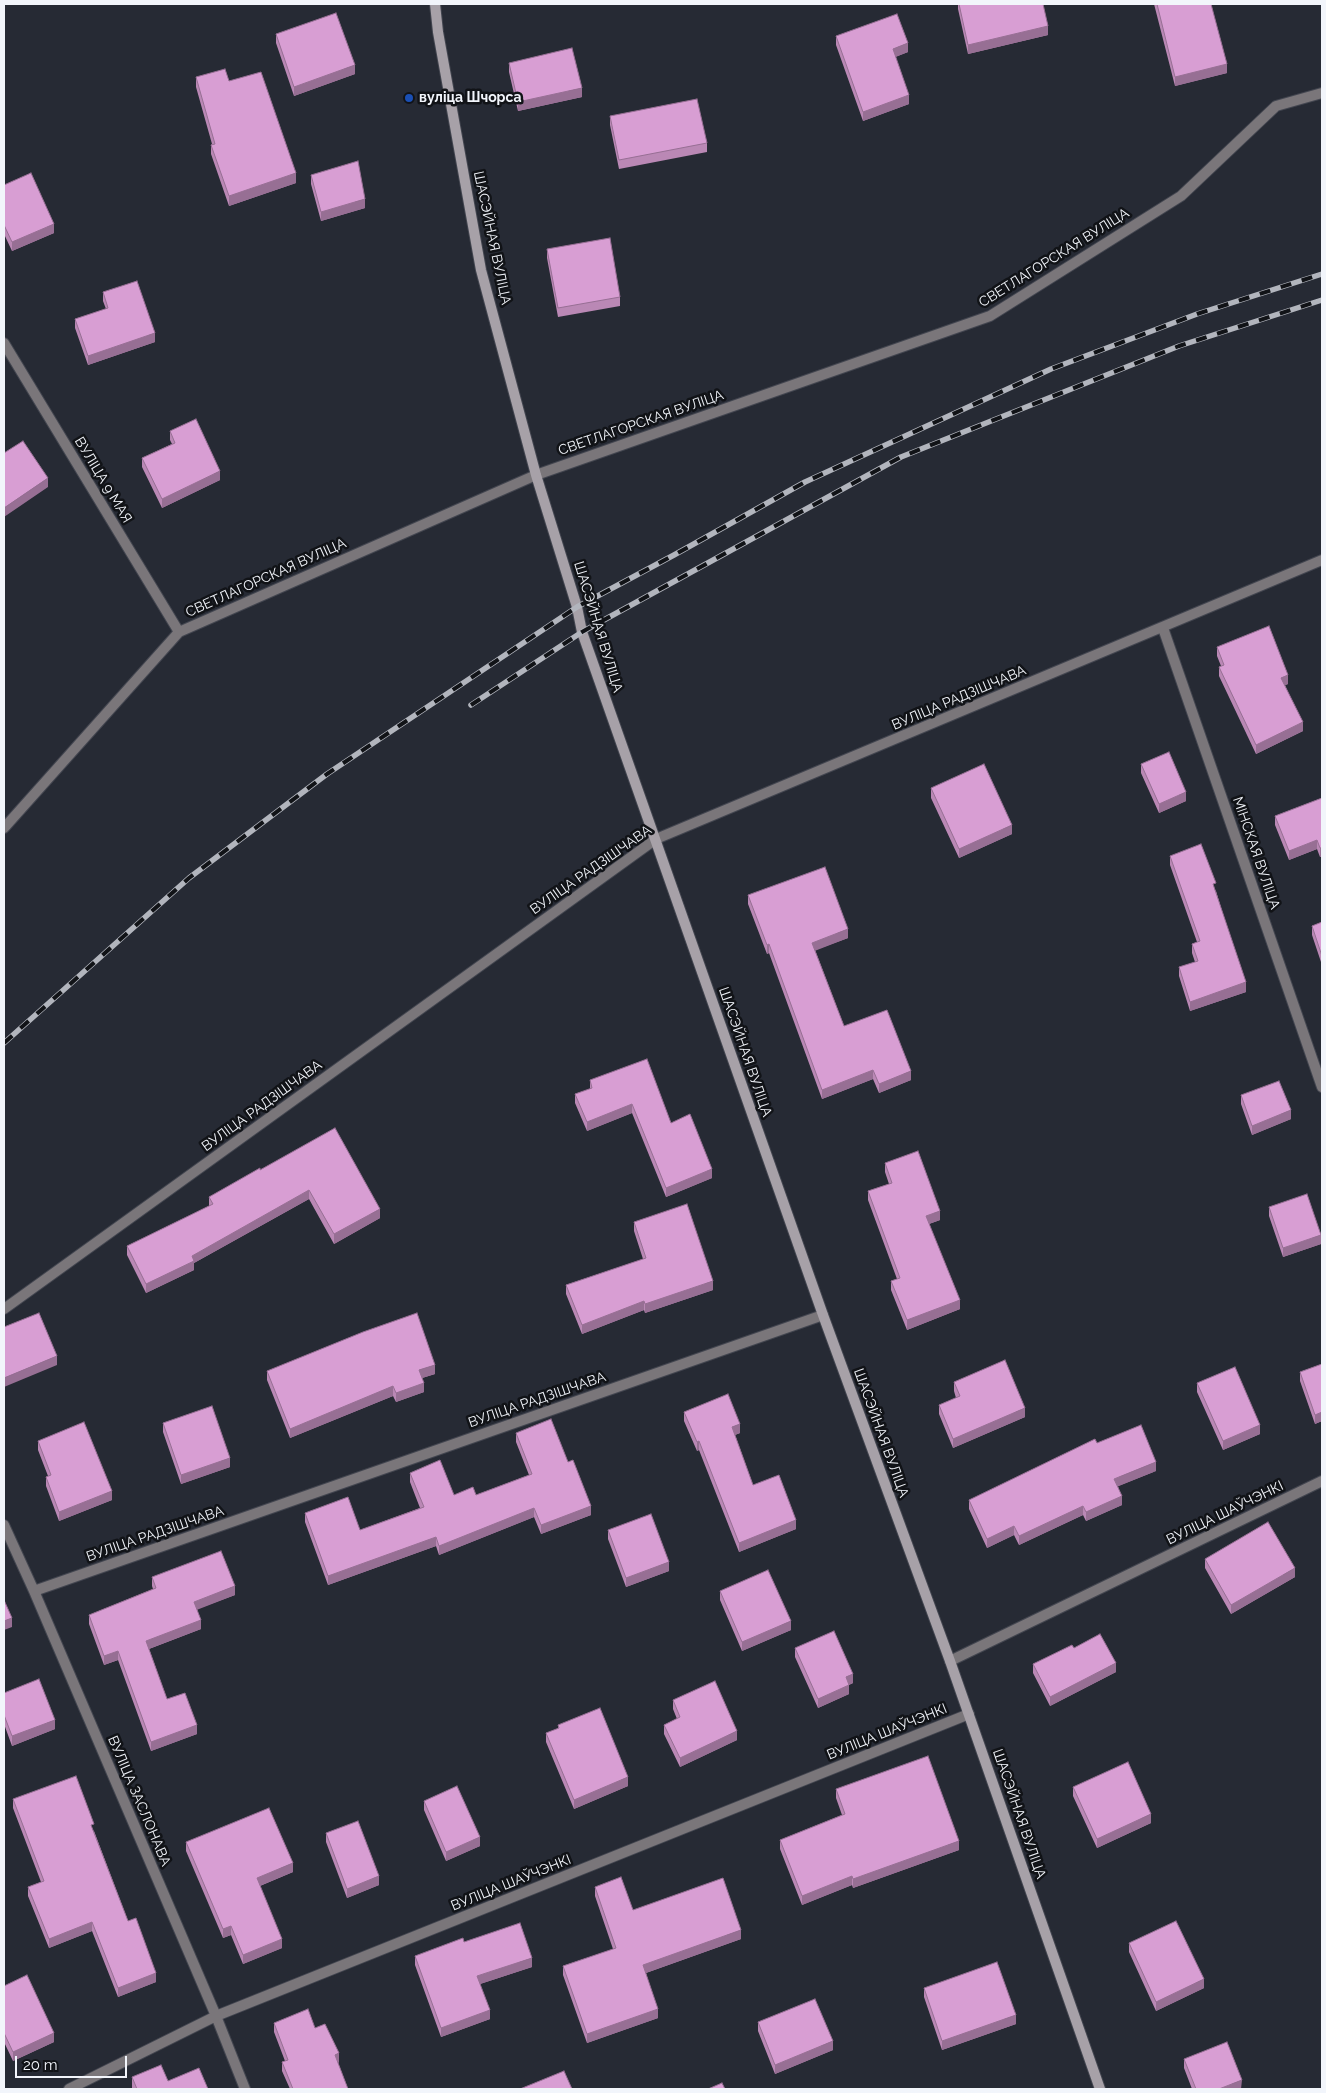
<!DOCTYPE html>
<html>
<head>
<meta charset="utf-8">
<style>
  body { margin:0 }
  #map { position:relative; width:1326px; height:2093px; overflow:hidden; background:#262a34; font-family:Raleway,sans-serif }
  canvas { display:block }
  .frame { position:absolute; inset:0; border:5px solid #f2f5fb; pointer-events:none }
  .scale { position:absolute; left:15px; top:2056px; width:112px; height:22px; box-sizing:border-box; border:2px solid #f2f5fb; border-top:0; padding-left:6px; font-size:15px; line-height:18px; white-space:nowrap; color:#f2f5fb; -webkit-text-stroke:4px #111317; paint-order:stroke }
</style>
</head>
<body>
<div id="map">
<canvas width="1326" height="2093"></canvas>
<div class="frame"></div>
<div class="scale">20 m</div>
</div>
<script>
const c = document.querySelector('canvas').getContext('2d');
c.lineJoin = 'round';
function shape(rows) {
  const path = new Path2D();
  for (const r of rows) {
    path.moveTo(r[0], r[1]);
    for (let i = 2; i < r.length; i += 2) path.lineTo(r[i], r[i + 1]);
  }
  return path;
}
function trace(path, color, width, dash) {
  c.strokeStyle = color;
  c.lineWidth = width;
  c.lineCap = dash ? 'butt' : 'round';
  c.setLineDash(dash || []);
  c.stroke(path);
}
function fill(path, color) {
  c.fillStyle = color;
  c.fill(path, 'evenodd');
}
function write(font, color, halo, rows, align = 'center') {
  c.font = font + ' Raleway,sans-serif';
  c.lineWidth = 5;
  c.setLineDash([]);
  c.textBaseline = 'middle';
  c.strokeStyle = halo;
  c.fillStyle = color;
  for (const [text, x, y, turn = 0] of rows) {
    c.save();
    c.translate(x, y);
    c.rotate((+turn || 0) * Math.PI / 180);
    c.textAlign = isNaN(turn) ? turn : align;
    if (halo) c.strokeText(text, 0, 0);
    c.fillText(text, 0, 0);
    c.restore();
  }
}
const minor = shape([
  [4,343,179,632],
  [1163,628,1322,1087],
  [4,828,179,632,536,475,990,316,1181,196,1276,106,1322,93],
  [4,1309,656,839,1322,560],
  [4,1525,34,1591,216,2016,245,2089],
  [34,1591,823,1315],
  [950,1661,1322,1481],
  [69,2089,216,2016,969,1714]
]);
const secondary = shape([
  [435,4,438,32,481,270,536,475,577,607,582,632,823,1315,950,1661,1100,2089]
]);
trace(minor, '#434650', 12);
trace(secondary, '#434650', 12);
trace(minor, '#7a767a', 10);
trace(secondary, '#a7a1a8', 10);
const rail = shape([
  [471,705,582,632,901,457,1179,346,1322,300],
  [4,1043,189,878,327,774,577,607,674,555,805,482,1051,369,1197,314,1322,274]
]);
trace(rail, '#b2b5bd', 5.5);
trace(rail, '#111317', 4, [11]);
fill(shape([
  [958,4,1043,4,1048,35,968,54,958,9],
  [1154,4,1211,4,1227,73,1175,86],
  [276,34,355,74,294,96,276,43],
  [836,36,908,52,895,57,909,104,863,121,836,45],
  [509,63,582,97,518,111,509,72],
  [196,77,229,81,296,183,229,206,211,154,211,145,212,144,196,87],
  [610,116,707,143,707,152,619,169,610,125],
  [311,175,365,208,321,221,311,184],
  [4,185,54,233,12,251,4,234],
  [547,249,620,297,620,306,558,317,547,258],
  [103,292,155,342,88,365,75,328,75,319,106,309,103,301],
  [170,431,220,480,162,508,142,467,142,458,172,444,170,440],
  [1217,647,1288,684,1285,685,1303,731,1256,754,1219,676,1219,667,1221,666,1217,656],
  [1141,764,1186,801,1159,813,1141,773],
  [931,788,1012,834,959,858,931,798],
  [1322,798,1322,857,1320,857,1317,849,1289,860,1275,825,1275,816],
  [1170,856,1216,891,1246,992,1190,1011,1179,976,1179,967,1195,962,1192,953,1192,944,1197,942,1170,865],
  [748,895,848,938,815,950,844,1026,911,1080,879,1093,873,1079,822,1099,769,953,767,954,748,904],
  [1322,922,1322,965,1312,935,1312,926],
  [590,1080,671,1123,712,1178,666,1197,632,1113,587,1131,575,1103,575,1094,590,1089],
  [1241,1095,1291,1119,1252,1135,1241,1104],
  [885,1163,940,1220,929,1224,960,1309,907,1330,891,1290,891,1281,897,1279,868,1200,868,1191,889,1184,885,1172],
  [260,1170,380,1218,334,1244,309,1199,194,1263,194,1270,146,1293,127,1255,127,1246,209,1206,209,1197],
  [1269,1207,1321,1244,1283,1257,1269,1216],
  [634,1222,713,1290,645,1313,644,1310,582,1334,566,1294,566,1285,643,1259,634,1231],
  [1322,1364,1322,1421,1315,1424,1300,1381,1300,1372],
  [267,1371,435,1374,422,1378,424,1392,396,1402,393,1396,290,1438,267,1380],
  [954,1382,1025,1417,953,1448,939,1414,939,1405,956,1398,954,1391],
  [1197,1383,1260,1434,1223,1450,1197,1392],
  [684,1412,740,1433,735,1435,753,1485,796,1529,739,1552,699,1450,697,1451,684,1421],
  [163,1423,230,1467,181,1484,163,1432],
  [516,1433,568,1462,591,1515,541,1534,534,1517,439,1555,436,1546,328,1585,305,1522,305,1513,360,1530,420,1508,410,1482,410,1473,454,1495,476,1495,529,1475,516,1442],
  [38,1441,112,1500,59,1521,46,1486,46,1477,48,1476,38,1450],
  [1156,1471,1118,1486,1122,1505,1086,1521,1083,1515,1019,1545,1014,1535,987,1548,969,1509,969,1500],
  [608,1530,669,1571,626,1587,608,1539],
  [1205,1559,1295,1577,1231,1614,1205,1568],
  [152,1577,235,1595,197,1609,201,1629,149,1649,167,1699,197,1734,151,1751,118,1660,104,1665,89,1624,89,1615,153,1589,152,1586],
  [720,1591,791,1630,742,1651,720,1600],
  [795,1648,853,1683,849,1685,849,1694,818,1708,795,1657],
  [1074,1648,1116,1672,1050,1706,1033,1673,1033,1664],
  [4,1693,55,1729,12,1746,4,1724],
  [673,1700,737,1740,680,1767,664,1734,664,1725,677,1719,673,1709],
  [558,1725,628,1786,574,1809,546,1742,546,1733,558,1729],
  [1073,1787,1151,1823,1097,1848,1073,1796],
  [836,1789,959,1850,853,1888,852,1885,802,1905,780,1849,780,1840,842,1815,836,1798],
  [13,1799,94,1831,128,1921,156,1982,118,1997,92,1931,49,1948,28,1896,28,1887,41,1882,13,1808],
  [424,1801,480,1846,446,1861,424,1810],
  [326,1833,379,1885,347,1898,326,1842],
  [186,1842,293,1872,260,1886,282,1948,243,1964,231,1935,223,1938,186,1851],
  [595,1887,633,1910,741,1939,646,1973,658,2018,587,2043,563,1975,563,1966,613,1949,595,1896],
  [464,1942,532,1967,480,1984,490,2019,441,2037,415,1965,415,1956],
  [1129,1943,1204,1988,1156,2011,1129,1952],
  [4,1986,54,2042,13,2061,4,2042],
  [924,1988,1016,2024,942,2050,924,1997],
  [758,2022,833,2050,775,2074,758,2031],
  [274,2023,315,2028,339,2062,338,2063,348,2089,290,2089,282,2071,282,2062,285,2061,274,2032],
  [1184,2059,1242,2089,1192,2089,1184,2068],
  [132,2077,168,2081,208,2089,132,2089]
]), '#ba88b5');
fill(shape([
  [1048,26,1048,35,968,54,968,45],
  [908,43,908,52,893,58,893,49],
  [1227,64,1227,73,1175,86,1175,77],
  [355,65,355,74,294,96,294,87],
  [582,88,582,97,518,111,518,102],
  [909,95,909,104,863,121,863,112],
  [296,173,296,183,229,206,229,196],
  [365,199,365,208,321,221,321,212],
  [54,224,54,233,12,251,12,242],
  [155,333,155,342,88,365,88,356],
  [220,471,220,480,162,508,162,499],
  [48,478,48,487,4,517,4,508],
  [1288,675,1288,684,1281,687,1281,678],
  [1303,722,1303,731,1256,754,1256,745],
  [1186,792,1186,801,1159,813,1159,804],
  [1012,825,1012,834,959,858,959,849],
  [1317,840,1317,849,1289,860,1289,851],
  [1320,848,1322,848,1322,857,1320,857],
  [848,929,848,938,812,952,812,943],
  [769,944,769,953,767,954,767,945],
  [1246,982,1246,992,1190,1011,1190,1002],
  [873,1070,873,1079,822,1099,822,1090],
  [911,1071,911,1080,879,1093,879,1084],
  [632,1104,632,1113,587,1131,587,1122],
  [1291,1110,1291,1119,1252,1135,1252,1126],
  [712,1169,712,1178,666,1197,666,1188],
  [309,1190,309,1199,194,1263,194,1270,146,1293,146,1284,192,1256],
  [380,1209,380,1218,334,1244,334,1234],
  [940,1211,940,1220,926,1225,926,1216],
  [1321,1235,1321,1244,1283,1257,1283,1248],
  [713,1281,713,1290,645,1313,645,1304],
  [960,1300,960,1309,907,1330,907,1320],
  [644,1301,644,1310,582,1334,582,1325],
  [57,1356,57,1365,4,1387,4,1378],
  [435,1365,435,1374,419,1379,419,1370],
  [424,1383,424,1392,396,1402,396,1393],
  [393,1386,393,1396,290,1438,290,1429],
  [1025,1408,1025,1417,953,1448,953,1439],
  [1322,1412,1322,1421,1315,1424,1315,1415],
  [740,1424,740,1433,732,1436,732,1427],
  [1260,1425,1260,1434,1223,1450,1223,1441],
  [699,1441,699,1450,697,1451,697,1442],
  [230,1458,230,1467,181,1484,181,1475],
  [1156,1462,1156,1471,1114,1488,1114,1479],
  [112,1491,112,1500,59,1521,59,1512],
  [1122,1496,1122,1505,1086,1521,1086,1512],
  [591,1506,591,1515,541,1534,541,1525],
  [1083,1506,1083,1515,1019,1545,1019,1536],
  [534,1508,534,1517,439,1555,439,1546],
  [796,1520,796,1529,739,1552,739,1543],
  [1014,1526,1014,1535,987,1548,987,1539],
  [436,1537,436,1546,328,1585,328,1576],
  [669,1562,669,1571,626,1587,626,1578],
  [1295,1568,1295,1577,1231,1614,1231,1605],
  [235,1586,235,1595,194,1611,194,1602],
  [12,1618,12,1627,4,1630,4,1621],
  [201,1620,201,1629,146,1650,146,1641],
  [791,1621,791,1630,742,1651,742,1642],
  [118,1651,118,1660,104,1665,104,1656],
  [1116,1663,1116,1672,1050,1706,1050,1697],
  [853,1674,853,1683,846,1686,846,1677],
  [849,1685,849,1694,818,1708,818,1699],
  [55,1720,55,1729,12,1746,12,1736],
  [197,1725,197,1734,151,1751,151,1742],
  [737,1731,737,1740,680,1767,680,1758],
  [628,1777,628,1786,574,1809,574,1800],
  [1151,1814,1151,1823,1097,1848,1097,1839],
  [480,1837,480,1846,446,1861,446,1852],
  [959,1841,959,1850,853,1888,853,1879],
  [293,1863,293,1872,257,1887,257,1878],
  [379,1876,379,1885,347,1898,347,1889],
  [852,1876,852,1885,802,1905,802,1896],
  [92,1922,92,1931,49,1948,49,1939],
  [231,1926,231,1935,223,1938,223,1929],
  [741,1930,741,1939,643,1974,643,1965],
  [282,1939,282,1948,243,1964,243,1955],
  [532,1958,532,1967,477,1985,477,1976],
  [156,1973,156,1982,118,1997,118,1988],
  [1204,1979,1204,1988,1156,2011,1156,2002],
  [658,2009,658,2018,587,2043,587,2034],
  [490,2010,490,2019,441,2037,441,2028],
  [1016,2015,1016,2024,942,2050,942,2041],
  [54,2033,54,2042,13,2061,13,2052],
  [833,2041,833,2050,775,2074,775,2065],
  [339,2053,339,2062,335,2064,335,2055],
  [1242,2080,1241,2089,1219,2089]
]), '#976f94');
const building = shape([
  [959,4,1043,4,1048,26,968,45,959,4],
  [1157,4,1211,4,1227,64,1175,77,1157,4],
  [336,13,355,65,294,87,276,34,336,13],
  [897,14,908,43,893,49,909,95,863,112,836,36,897,14],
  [572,48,582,88,518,102,509,63,572,48],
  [225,69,229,81,261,72,296,173,229,196,211,145,215,144,196,77,225,69],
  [697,99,707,143,619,160,610,116,697,99],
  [358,161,365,199,321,212,311,175,358,161],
  [31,173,54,224,12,242,4,225,4,185,31,173],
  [610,238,620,297,558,308,547,249,610,238],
  [137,281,155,333,88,356,75,319,108,308,103,292,137,281],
  [196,419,220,471,162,499,142,458,175,443,170,431,196,419],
  [23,441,48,478,4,508,4,453,23,441],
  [1269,626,1288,675,1281,678,1303,722,1256,745,1219,667,1224,665,1217,647,1269,626],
  [1169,752,1186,792,1159,804,1141,764,1169,752],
  [984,764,1012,825,959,849,931,788,984,764],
  [1322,798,1322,848,1320,848,1317,840,1289,851,1275,816,1322,798],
  [1201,844,1216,883,1213,884,1246,982,1190,1002,1179,967,1198,961,1192,944,1200,941,1170,856,1201,844],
  [825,867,848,929,812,943,844,1026,887,1010,911,1071,879,1084,873,1070,822,1090,769,944,767,945,748,895,825,867],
  [1322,922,1322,956,1312,926,1322,922],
  [647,1059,671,1123,690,1114,712,1169,666,1188,632,1104,587,1122,575,1094,592,1088,590,1080,647,1059],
  [1279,1081,1291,1110,1252,1126,1241,1095,1279,1081],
  [335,1128,380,1209,334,1234,309,1190,192,1256,194,1261,146,1284,127,1246,213,1204,209,1197,260,1168,260,1170,335,1128],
  [918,1151,940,1211,926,1216,960,1300,907,1320,891,1281,900,1278,868,1191,892,1183,885,1163,918,1151],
  [1307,1194,1321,1235,1283,1248,1269,1207,1307,1194],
  [687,1204,713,1281,645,1304,644,1301,582,1325,566,1285,646,1258,634,1222,687,1204],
  [39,1313,57,1356,4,1378,4,1327,39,1313],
  [417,1313,435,1365,419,1370,424,1383,396,1393,393,1386,290,1429,267,1371,363,1332,417,1313],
  [1005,1360,1025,1408,953,1439,939,1405,960,1396,954,1382,1005,1360],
  [1322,1364,1322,1412,1315,1415,1300,1372,1322,1364],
  [1235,1367,1260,1425,1223,1441,1197,1383,1235,1367],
  [728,1394,740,1424,732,1427,753,1485,779,1475,796,1520,739,1543,699,1441,697,1442,684,1412,728,1394],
  [212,1406,230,1458,181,1475,163,1423,212,1406],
  [551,1419,568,1462,573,1460,591,1506,541,1525,534,1508,439,1546,436,1537,328,1576,305,1513,348,1497,360,1530,424,1507,410,1473,440,1460,454,1495,473,1487,476,1495,532,1474,516,1433,551,1419],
  [84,1422,112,1491,59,1512,46,1477,51,1475,38,1441,84,1422],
  [1141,1425,1156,1462,1114,1479,1122,1496,1086,1512,1083,1506,1019,1536,1014,1526,987,1539,969,1500,1095,1439,1097,1443,1141,1425],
  [651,1514,669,1562,626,1578,608,1530,651,1514],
  [1268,1522,1295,1568,1231,1605,1205,1559,1268,1522],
  [221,1551,235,1586,194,1602,201,1620,146,1641,167,1699,185,1693,197,1725,151,1742,118,1651,104,1656,89,1615,156,1588,152,1577,221,1551],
  [768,1570,791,1621,742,1642,720,1591,768,1570],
  [4,1600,12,1618,4,1621,4,1600],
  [834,1631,853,1674,846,1677,849,1685,818,1699,795,1648,834,1631],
  [1100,1634,1116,1663,1050,1697,1033,1664,1072,1645,1074,1648,1100,1634],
  [39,1679,55,1720,12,1736,4,1715,4,1693,39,1679],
  [715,1681,737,1731,680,1758,664,1725,680,1717,673,1700,715,1681],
  [600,1708,628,1777,574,1800,546,1733,559,1728,558,1725,600,1708],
  [928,1756,959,1841,853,1879,852,1876,802,1896,780,1840,845,1814,836,1789,928,1756],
  [1128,1762,1151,1814,1097,1839,1073,1787,1128,1762],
  [76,1776,94,1824,91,1825,128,1921,136,1918,156,1973,118,1988,92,1922,49,1939,28,1887,44,1881,13,1799,76,1776],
  [457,1786,480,1837,446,1852,424,1801,457,1786],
  [269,1808,293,1863,257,1878,282,1939,243,1955,231,1926,223,1929,186,1842,269,1808],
  [358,1821,379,1876,347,1889,326,1833,358,1821],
  [621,1877,633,1910,723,1878,741,1930,643,1965,658,2009,587,2034,563,1966,616,1948,595,1887,621,1877],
  [1176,1921,1204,1979,1156,2002,1129,1943,1176,1921],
  [520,1923,532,1958,477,1976,490,2010,441,2028,415,1956,463,1938,464,1942,520,1923],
  [997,1962,1016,2015,942,2041,924,1988,997,1962],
  [27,1975,54,2033,13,2052,4,2033,4,1986,27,1975],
  [815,1999,833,2041,775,2065,758,2022,815,1999],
  [308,2009,315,2028,325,2024,339,2053,335,2055,348,2089,293,2089,282,2062,288,2060,274,2023,308,2009],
  [1227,2042,1242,2080,1219,2089,1196,2089,1184,2059,1227,2042],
  [161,2065,168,2081,199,2068,208,2089,137,2089,132,2077,161,2065],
  [564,2071,572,2089,520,2089,564,2071],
  [722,2083,725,2089,708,2089,722,2083]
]);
fill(building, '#d89ed3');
trace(building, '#976f94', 1);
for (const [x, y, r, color] of [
  [409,98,5,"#1a4fb4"]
]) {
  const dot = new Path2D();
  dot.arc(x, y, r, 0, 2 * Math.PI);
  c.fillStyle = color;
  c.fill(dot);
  trace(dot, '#111317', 2);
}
write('bold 14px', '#f2f5fb', '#111317', [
  ["вуліца Шчорса",419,98]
], 'left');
write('14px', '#f2f5fb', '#111317', [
  ["ШАСЭЙНАЯ ВУЛІЦА",492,238,78],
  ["СВЕТЛАГОРСКАЯ ВУЛІЦА",1054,258,-32],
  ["СВЕТЛАГОРСКАЯ ВУЛІЦА",641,423,-19],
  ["ВУЛІЦА 9 МАЯ",103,480,59],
  ["СВЕТЛАГОРСКАЯ ВУЛІЦА",266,578,-24],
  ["ШАСЭЙНАЯ ВУЛІЦА",598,627,73],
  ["ВУЛІЦА РАДЗІШЧАВА",959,698,-23],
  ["МІНСКАЯ ВУЛІЦА",1256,853,71],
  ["ВУЛІЦА РАДЗІШЧАВА",591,870,-35],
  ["ШАСЭЙНАЯ ВУЛІЦА",745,1052,71],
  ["ВУЛІЦА РАДЗІШЧАВА",262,1106,-36],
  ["ВУЛІЦА РАДЗІШЧАВА",537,1400,-19],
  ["ШАСЭЙНАЯ ВУЛІЦА",881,1433,70],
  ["ВУЛІЦА ШАЎЧЭНКІ",1225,1513,-26],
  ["ВУЛІЦА РАДЗІШЧАВА",155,1534,-19],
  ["ВУЛІЦА ШАЎЧЭНКІ",887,1732,-22],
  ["ВУЛІЦА ЗАСЛОНАВА",139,1801,67],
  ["ШАСЭЙНАЯ ВУЛІЦА",1019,1814,71],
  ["ВУЛІЦА ШАЎЧЭНКІ",511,1883,-22]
]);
</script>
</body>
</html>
